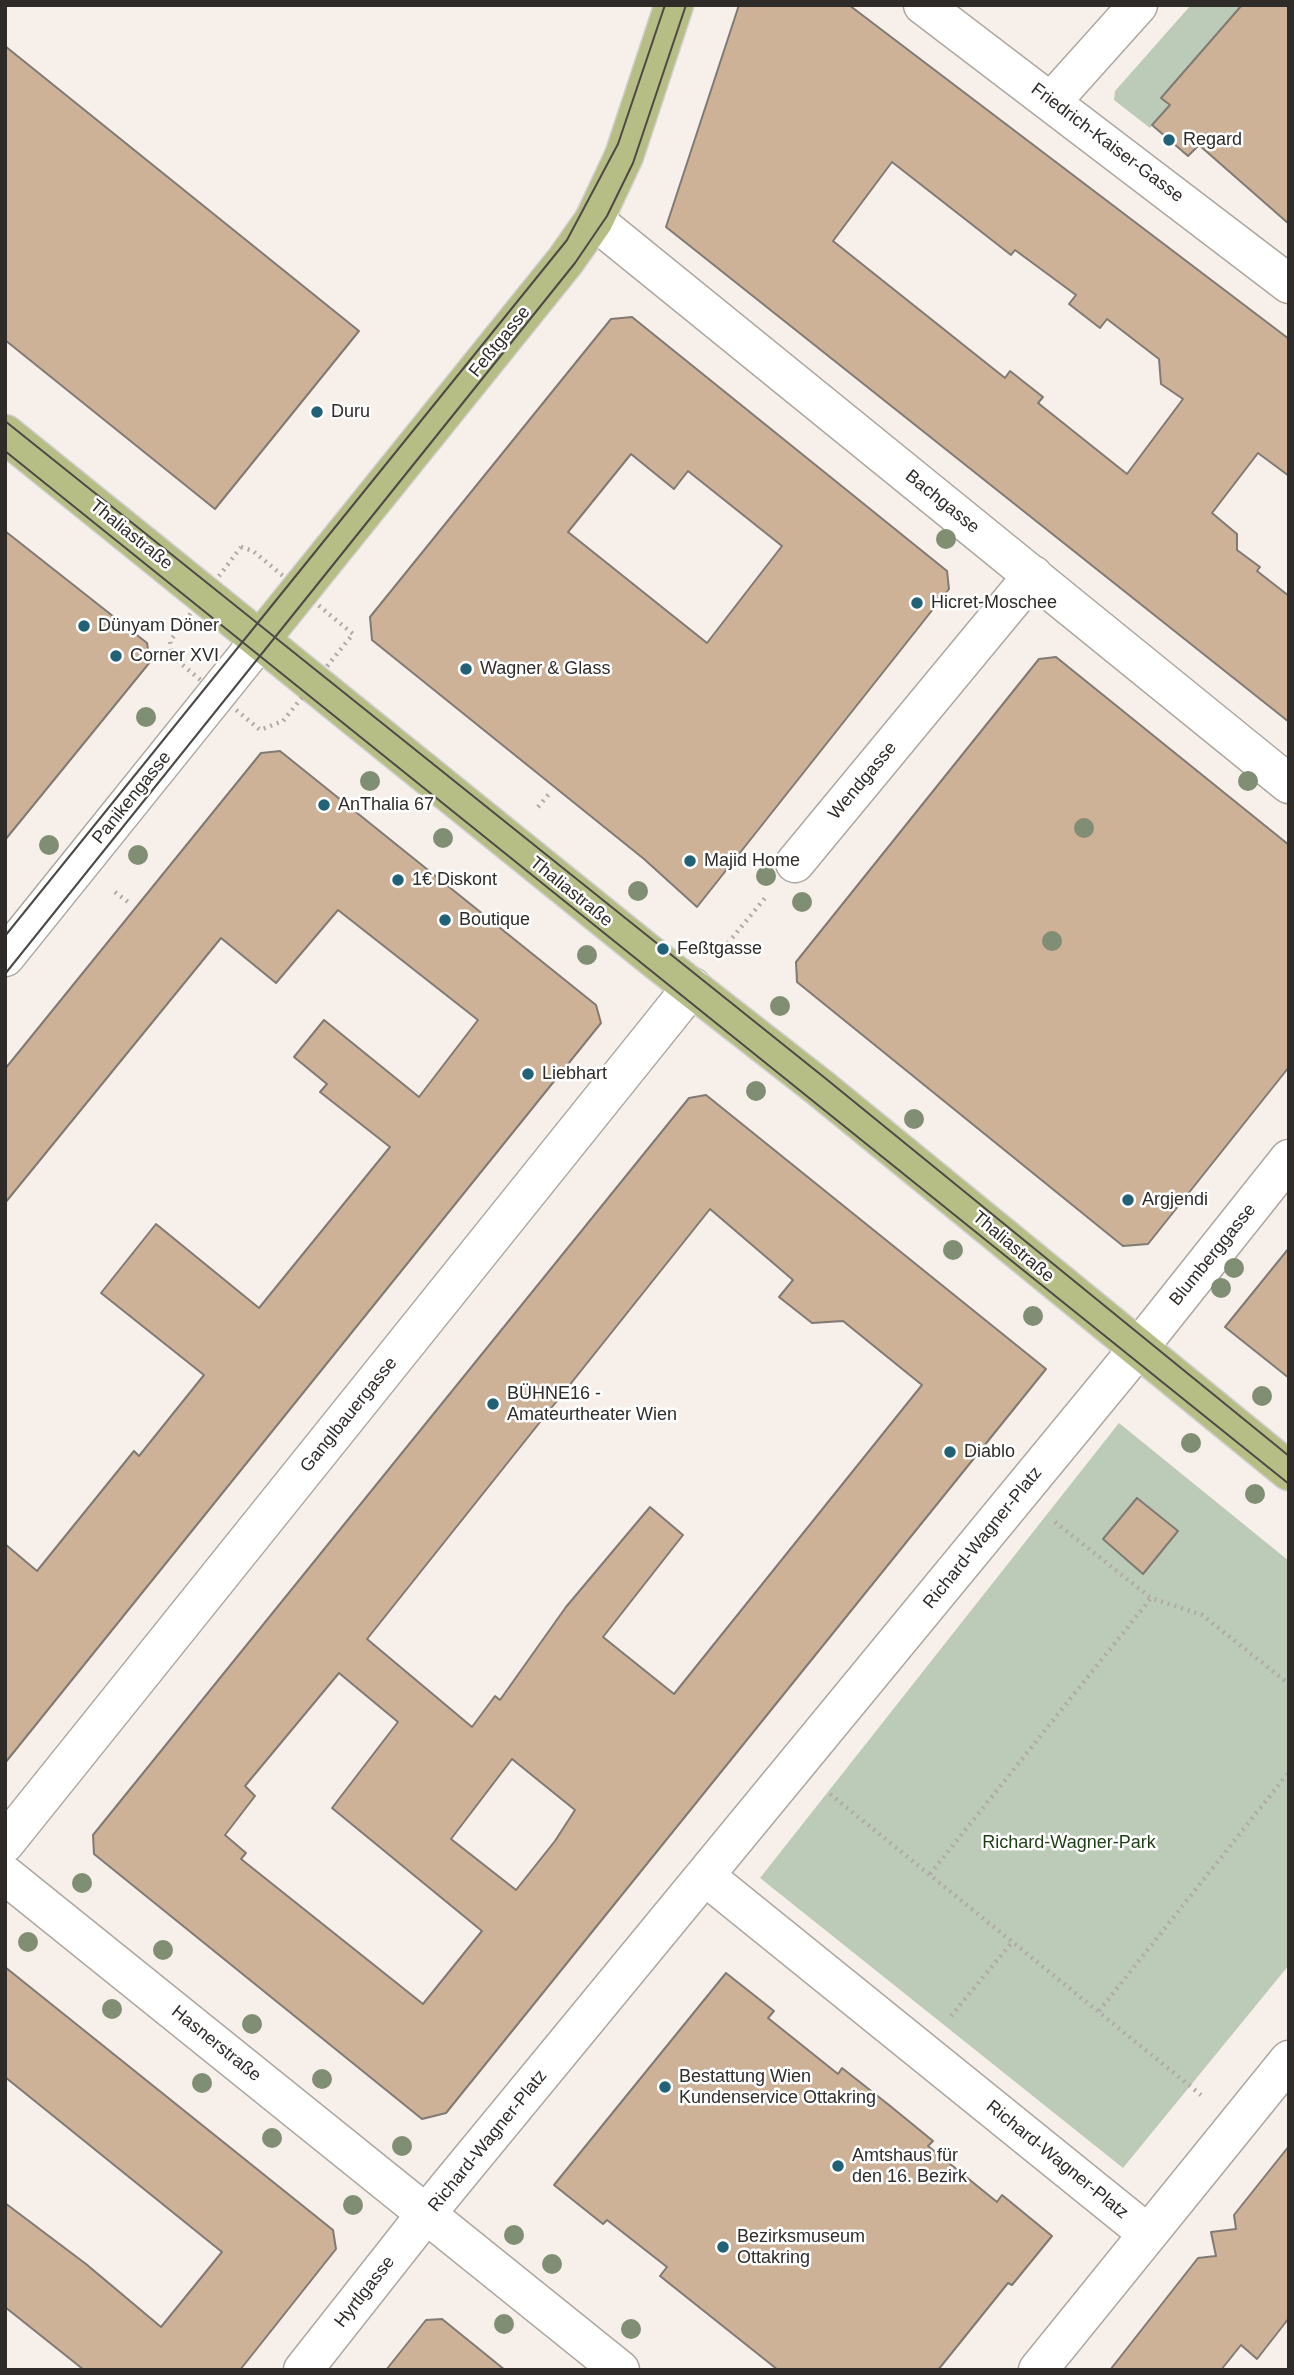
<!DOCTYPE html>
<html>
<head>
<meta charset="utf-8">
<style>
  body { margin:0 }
  #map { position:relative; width:1294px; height:2375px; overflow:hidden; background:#f7f0ea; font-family:Arial,sans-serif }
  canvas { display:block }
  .frame { position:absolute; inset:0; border:7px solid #2e2b29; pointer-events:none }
</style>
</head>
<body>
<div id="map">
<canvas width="1294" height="2375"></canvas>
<div class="frame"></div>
</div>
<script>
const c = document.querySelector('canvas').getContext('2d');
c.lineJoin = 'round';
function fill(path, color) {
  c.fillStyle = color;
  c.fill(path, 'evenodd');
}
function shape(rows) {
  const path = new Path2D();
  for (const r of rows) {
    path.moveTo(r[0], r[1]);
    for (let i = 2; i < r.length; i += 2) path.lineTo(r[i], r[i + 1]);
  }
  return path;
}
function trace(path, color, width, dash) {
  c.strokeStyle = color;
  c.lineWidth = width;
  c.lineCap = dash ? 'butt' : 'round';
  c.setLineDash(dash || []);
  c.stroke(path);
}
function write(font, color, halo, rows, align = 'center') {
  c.font = font + ' Arial,sans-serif';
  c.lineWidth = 5;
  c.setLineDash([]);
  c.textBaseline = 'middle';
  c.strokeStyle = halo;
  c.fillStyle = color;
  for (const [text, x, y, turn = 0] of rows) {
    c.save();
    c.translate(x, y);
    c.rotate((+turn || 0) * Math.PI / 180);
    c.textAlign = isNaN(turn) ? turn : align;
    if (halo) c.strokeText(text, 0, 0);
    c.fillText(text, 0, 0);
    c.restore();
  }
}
fill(shape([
  [1191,5,1242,5,1161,98,1170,105,1150,128,1114,100,1115,91],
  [1119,1423,1289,1561,1289,1965,1123,2168,760,1878]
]), '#bccbb8');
const building = shape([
  [739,5,849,5,1289,339,1289,476,1258,453,1212,513,1237,534,1237,550,1260,567,1257,571,1289,596,1289,722,666,227,739,5],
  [892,162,1011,255,1015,250,1076,295,1069,304,1100,328,1107,319,1159,359,1161,384,1183,399,1127,474,1038,403,1043,397,1010,371,1005,378,833,241,892,162],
  [1242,5,1289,5,1289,224,1199,145,1188,156,1152,125,1170,105,1161,98,1242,5],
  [5,46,359,331,215,509,5,340,5,46],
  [632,317,947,571,949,589,697,907,644,859,372,640,370,617,611,319,632,317],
  [631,454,674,489,688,471,782,546,707,643,568,532,631,454],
  [5,531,147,643,150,662,5,840,5,531],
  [1056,657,1289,845,1289,1067,1148,1244,1123,1246,797,982,796,962,1039,659,1056,657],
  [280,751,596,1005,601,1023,5,1763,5,1544,37,1571,134,1451,139,1456,204,1375,101,1293,156,1224,259,1308,390,1147,320,1092,327,1084,294,1057,324,1020,419,1097,478,1020,338,910,276,983,221,938,5,1203,5,1069,261,753,280,751],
  [706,1095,1046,1369,446,2113,422,2119,94,1854,93,1835,689,1098,706,1095],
  [710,1209,793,1280,779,1297,812,1323,843,1321,922,1385,674,1694,603,1637,683,1535,650,1507,566,1607,500,1700,495,1696,472,1727,367,1639,710,1209],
  [339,1673,398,1722,332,1808,482,1931,423,2004,241,1859,246,1853,225,1835,255,1796,245,1786,339,1673],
  [512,1759,575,1810,555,1841,516,1890,451,1839,512,1759],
  [1289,1248,1289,1378,1225,1327,1289,1248],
  [1137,1498,1178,1531,1143,1574,1103,1539,1137,1498],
  [5,1967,333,2230,336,2249,240,2370,84,2370,5,2307,5,2203,86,2264,161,2327,222,2252,5,2077,5,1967],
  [726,1973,774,2011,768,2018,838,2074,842,2068,889,2105,933,2141,928,2146,997,2202,1002,2195,1052,2236,1012,2285,1008,2283,938,2370,778,2370,660,2276,667,2267,607,2220,603,2224,554,2185,726,1973],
  [1289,2146,1289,2318,1257,2359,1241,2345,1221,2370,1110,2370,1198,2258,1216,2256,1211,2232,1236,2229,1234,2215,1289,2146],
  [442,2319,505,2370,386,2370,426,2320,442,2319]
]);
fill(building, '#cdb297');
trace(building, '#807a74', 2);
const minor = shape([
  [923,5,1289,284],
  [1052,101,1138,5],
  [594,220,1289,784],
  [795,863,1033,575],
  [5,957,260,640],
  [5,1843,692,987],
  [5,1875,620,2370],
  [705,1876,1148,2234],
  [303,2370,426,2214,1137,1350,1289,1159],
  [1038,2370,1289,2060]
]);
const major = shape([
  [5,434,655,959,819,1087,1289,1471],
  [260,640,566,260,594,220,624,156,674,5]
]);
trace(minor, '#aea7a1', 41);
trace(major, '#d1d0d0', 41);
trace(shape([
  [241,547,253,551,353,634,283,721,260,730,173,657,170,641,241,547],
  [538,807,549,794],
  [115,892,128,902],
  [719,954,765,898],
  [1055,1522,1151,1598,1202,1615,1289,1684],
  [830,1794,1201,2095],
  [930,1874,1151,1598],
  [1099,2011,1289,1772],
  [951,2016,1013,1941]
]), '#b0aaa6', 4.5, [2, 5]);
trace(minor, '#fff', 38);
trace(major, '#b6be85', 38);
trace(shape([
  [5,421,825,1078,1289,1456],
  [5,451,1289,1484],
  [5,936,567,240,618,144,665,5],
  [5,974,575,263,607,216,633,163,686,5]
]), '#4d4946', 2);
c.fillStyle = '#808e74';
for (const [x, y] of [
  [946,539],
  [146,717],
  [370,781],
  [1248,781],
  [1084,828],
  [443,838],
  [49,845],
  [138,855],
  [766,876],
  [638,891],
  [802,902],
  [1052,941],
  [587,955],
  [780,1006],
  [756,1091],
  [914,1119],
  [953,1250],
  [1234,1268],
  [1221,1288],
  [1033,1316],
  [1262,1396],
  [1191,1443],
  [1255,1494],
  [82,1883],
  [28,1942],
  [163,1950],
  [112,2009],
  [252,2024],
  [322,2079],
  [202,2083],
  [272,2138],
  [402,2146],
  [353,2205],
  [514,2235],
  [552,2264],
  [504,2324],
  [631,2329]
]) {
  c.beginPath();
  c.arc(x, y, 10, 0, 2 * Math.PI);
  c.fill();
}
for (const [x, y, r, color] of [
  [1169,140,7,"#226277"],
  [317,412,7,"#226277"],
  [917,603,7,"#226277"],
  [84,626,7,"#226277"],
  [116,656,7,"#226277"],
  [466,669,7,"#226277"],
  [324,805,7,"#226277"],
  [690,861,7,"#226277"],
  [398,880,7,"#226277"],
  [445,920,7,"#226277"],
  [663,949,7,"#226277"],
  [528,1074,7,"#226277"],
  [1128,1200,7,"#226277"],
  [493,1404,7,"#226277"],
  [950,1452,7,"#226277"],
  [665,2087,7,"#226277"],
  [838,2166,7,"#226277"],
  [723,2247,7,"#226277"]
]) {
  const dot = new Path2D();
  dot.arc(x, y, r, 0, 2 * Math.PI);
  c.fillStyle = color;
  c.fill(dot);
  trace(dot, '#fff', 2.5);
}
write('18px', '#2e2b29', '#fff', [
  ["Regard",1183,140],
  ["Duru",331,412],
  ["Hicret-Moschee",931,603],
  ["Dünyam Döner",98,626],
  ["Corner XVI",130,656],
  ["Wagner & Glass",480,669],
  ["AnThalia 67",338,805],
  ["Majid Home",704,861],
  ["1€ Diskont",412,880],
  ["Boutique",459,920],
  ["Feßtgasse",677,949],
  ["Liebhart",542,1074],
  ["Argjendi",1142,1200],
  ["BÜHNE16 -",507,1394],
  ["Amateurtheater Wien",507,1415],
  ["Diablo",964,1452],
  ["Bestattung Wien",679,2077],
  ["Kundenservice Ottakring",679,2098],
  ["Amtshaus für",852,2156],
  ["den 16. Bezirk",852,2177],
  ["Bezirksmuseum",737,2237],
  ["Ottakring",737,2258]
], 'left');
write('18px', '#2e2b29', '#fff', [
  ["Friedrich-Kaiser-Gasse",1107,143,37],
  ["Feßtgasse",500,342,-51],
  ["Bachgasse",942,502,39],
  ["Thaliastraße",131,535,39],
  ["Wendgasse",863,781,-50],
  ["Panikengasse",132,798,-51],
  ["Thaliastraße",571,892,39],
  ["Thaliastraße",1013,1247,40],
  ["Blumberggasse",1213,1255,-51],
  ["Ganglbauergasse",349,1415,-51],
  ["Richard-Wagner-Platz",983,1538,-51],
  ["Hasnerstraße",216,2044,39],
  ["Richard-Wagner-Platz",488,2141,-51],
  ["Richard-Wagner-Platz",1057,2160,39],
  ["Hyrtlgasse",365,2292,-52]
]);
write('18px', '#1e3e14', '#fff', [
  ["Richard-Wagner-Park",1069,1843]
]);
</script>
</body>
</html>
